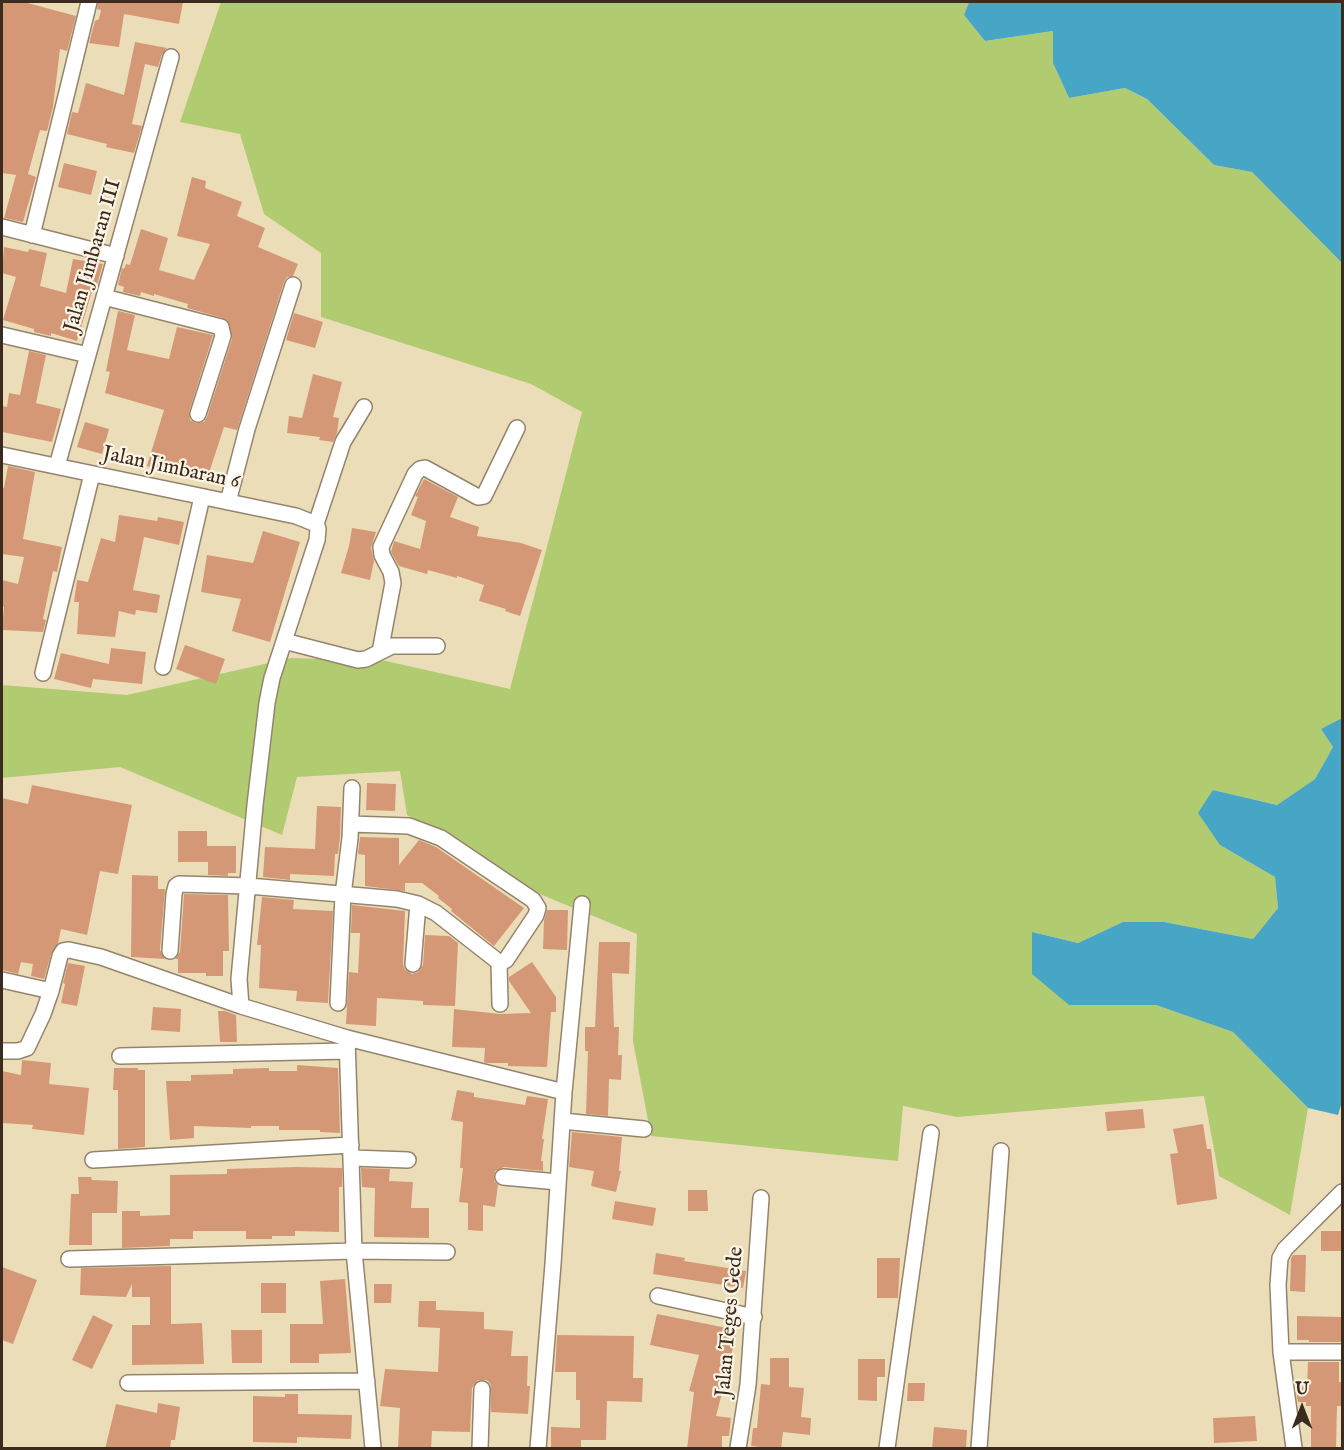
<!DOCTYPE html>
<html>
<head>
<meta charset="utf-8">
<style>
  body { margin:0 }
  #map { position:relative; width:1344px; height:1450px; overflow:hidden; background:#ecddb9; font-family:"IM FELL English",serif }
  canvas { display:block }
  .frame { position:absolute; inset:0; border:3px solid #3b2a1e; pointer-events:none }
  .north { position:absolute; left:1272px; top:1378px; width:60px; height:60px; -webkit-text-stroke:4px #fcf5e5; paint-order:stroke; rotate:0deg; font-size:16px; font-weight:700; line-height:24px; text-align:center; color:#3b2a1e }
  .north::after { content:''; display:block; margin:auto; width:21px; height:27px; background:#3b2a1e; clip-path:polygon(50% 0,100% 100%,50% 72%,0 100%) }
</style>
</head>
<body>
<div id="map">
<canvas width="1344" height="1450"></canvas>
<div class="frame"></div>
<div class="north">U</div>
</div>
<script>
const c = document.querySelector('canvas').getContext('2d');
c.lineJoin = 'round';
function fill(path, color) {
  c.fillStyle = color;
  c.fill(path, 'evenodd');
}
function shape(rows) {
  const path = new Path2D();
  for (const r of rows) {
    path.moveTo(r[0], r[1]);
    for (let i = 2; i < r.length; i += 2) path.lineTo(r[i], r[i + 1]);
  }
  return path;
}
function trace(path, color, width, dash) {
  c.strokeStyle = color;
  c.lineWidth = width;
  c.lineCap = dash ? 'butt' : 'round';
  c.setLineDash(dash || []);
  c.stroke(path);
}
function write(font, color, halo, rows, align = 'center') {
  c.font = font + ' "IM FELL English",serif';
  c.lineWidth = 4.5;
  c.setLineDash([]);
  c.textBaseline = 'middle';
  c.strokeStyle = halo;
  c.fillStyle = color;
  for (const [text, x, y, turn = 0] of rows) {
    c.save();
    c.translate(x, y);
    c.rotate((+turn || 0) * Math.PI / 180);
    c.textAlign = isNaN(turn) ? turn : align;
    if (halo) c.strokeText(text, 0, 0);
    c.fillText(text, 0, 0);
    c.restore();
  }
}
fill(shape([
  [221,2,969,2,964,15,985,41,1053,31,1053,63,1069,98,1125,88,1147,99,1214,165,1252,172,1342,263,1342,718,1321,729,1333,747,1315,779,1277,805,1213,790,1220,845,1275,877,1278,908,1253,939,1164,922,1123,922,1078,943,1032,932,1069,1005,1156,1005,1233,1032,1308,1108,1290,1215,1219,1176,1204,1096,957,1117,903,1106,898,1161,651,1136,633,1041,637,934,542,895,407,815,400,771,297,777,282,835,120,767,2,778,2,685,127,695,291,658,386,661,510,689,582,412,531,384,321,317,321,253,264,214,240,134,180,122]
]), '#b1cb71');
fill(shape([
  [969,2,1342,2,1342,263,1252,172,1214,165,1147,99,1125,88,1069,98,1053,63,1053,31,985,41,964,15],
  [1342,718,1342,1102,1338,1115,1308,1108,1233,1032,1156,1005,1069,1005,1032,974,1032,932,1078,943,1123,922,1164,922,1253,939,1278,908,1275,877,1220,845,1198,813,1213,790,1277,805,1315,779,1333,747,1321,729]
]), '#47a6c6');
fill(shape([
  [2,2,24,2,76,16,67,51,60,49,53,107,47,131,40,130,28,174,36,177,23,222,4,218,16,175,2,173],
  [98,2,183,2,179,24,124,14,119,47,89,43,95,21,99,19,101,10,97,9],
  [135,42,167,48,162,54,158,67,145,64,132,124,142,126,134,153,106,147,107,144,67,134,72,112,78,113,86,83,124,95],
  [64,163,97,171,91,195,58,187],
  [192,177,206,181,205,188,242,202,237,216,265,228,258,247,298,264,293,276,287,277,284,282,237,430,224,427,206,482,166,469,165,472,147,466,164,410,105,393,110,372,106,371,118,311,135,315,127,350,169,359,177,327,213,335,189,412,190,420,196,423,204,422,207,417,232,339,228,321,223,318,187,308,188,304,154,294,154,296,141,292,140,296,123,292,124,287,118,285,122,268,124,269,126,264,130,265,141,229,168,238,159,270,194,280,210,244,177,236],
  [4,247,28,252,29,249,47,253,40,286,66,293,73,259,103,264,96,288,93,288,77,341,51,333,51,336,34,332,34,329,3,320,16,277,2,273],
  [294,313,323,322,315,348,286,340],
  [29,351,46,355,36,403,61,409,52,442,2,432,2,406,7,407,9,393,20,395],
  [313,374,342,382,333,417,339,418,337,433,333,442,319,440,320,437,287,433,289,416,302,418],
  [85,422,109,429,102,454,77,447],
  [8,466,35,472,23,539,62,547,57,572,53,571,43,619,46,620,43,632,2,630,4,607,2,606,2,580,18,584,24,557,2,554,2,487,4,488],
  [424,479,458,497,450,517,479,527,477,536,521,543,542,550,520,616,505,611,506,609,479,601,484,585,457,576,457,578,428,570,427,574,399,566,391,552,394,541,420,549,426,521,411,515,418,497,415,496],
  [119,515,157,521,158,517,184,522,179,545,144,537,133,590,160,595,157,613,136,610,135,615,119,611,115,637,77,634,79,602,74,602,77,580,88,582,101,538,115,542],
  [352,528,376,532,371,548,374,561,370,580,341,573,349,546],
  [263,531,300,542,270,642,232,631,241,599,201,592,207,555,253,563],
  [185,645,225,659,216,684,176,669],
  [111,648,146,652,142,684,93,679,91,688,54,679,61,653,109,664],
  [367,783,396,784,395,811,366,810],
  [32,785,132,805,118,874,100,871,87,935,61,929,58,943,51,954,44,979,31,976,33,964,21,962,18,974,2,970,2,798,28,804],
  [317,806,341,807,340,837,338,854,335,854,334,876,290,874,290,880,263,877,265,847,315,849],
  [178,831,207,831,207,846,236,846,236,873,228,873,228,876,208,875,208,862,178,862],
  [360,837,399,838,399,865,419,840,436,847,524,908,494,946,451,911,452,909,438,898,439,896,422,883,405,883,405,891,365,886,365,855,358,854],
  [132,875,158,876,158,889,165,889,160,950,165,959,131,957],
  [184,894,228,895,229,951,223,951,223,976,206,976,206,973,178,973,178,959,175,959,180,952],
  [262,897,294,900,293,909,333,911,328,1003,296,1001,297,991,259,988,261,945,257,945],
  [352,905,405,911,403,964,405,969,412,974,418,972,423,965,425,935,449,936,458,943,455,1006,423,1005,423,1001,377,998,376,1026,346,1024,349,972,358,973,360,933,351,933],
  [547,910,568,910,567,950,543,949,544,921],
  [599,942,630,942,629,974,612,973,614,1027,619,1027,618,1055,622,1055,621,1080,609,1079,608,1116,586,1114,588,1051,585,1051,585,1027,595,1027],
  [532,962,556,997,556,1012,551,1012,547,1067,508,1066,508,1063,486,1063,484,1062,485,1048,452,1047,454,1009,500,1014,531,1013,509,981,509,977],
  [68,963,85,966,77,1006,61,1003,65,984,63,983],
  [153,1007,181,1009,180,1032,151,1030],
  [218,1011,225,1011,236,1015,237,1042,220,1042],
  [22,1060,51,1063,49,1084,89,1088,84,1135,32,1129,33,1125,2,1123,2,1071,21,1075],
  [297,1065,338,1068,340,1133,320,1132,320,1130,279,1130,279,1126,251,1126,251,1128,194,1126,194,1138,170,1140,166,1081,191,1081,191,1075,233,1074,233,1069,269,1068,269,1071,297,1071],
  [114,1068,138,1068,138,1070,145,1070,145,1147,118,1149,118,1090,113,1090],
  [457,1090,474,1093,474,1097,525,1105,527,1096,548,1099,542,1139,544,1139,541,1161,543,1161,543,1171,504,1167,495,1171,494,1181,498,1185,495,1207,483,1205,483,1231,468,1230,468,1203,459,1202,463,1168,460,1168,463,1122,451,1120],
  [1143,1109,1145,1128,1107,1131,1105,1112],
  [1203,1124,1207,1149,1211,1149,1217,1199,1177,1205,1170,1154,1178,1153,1173,1129],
  [572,1132,622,1137,619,1171,621,1171,616,1192,591,1186,594,1171,569,1167],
  [298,1167,342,1168,342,1187,339,1187,339,1232,295,1231,295,1236,272,1236,272,1239,246,1239,246,1231,193,1231,193,1239,170,1239,170,1246,122,1248,122,1211,140,1211,140,1216,170,1215,170,1175,227,1174,227,1169],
  [361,1168,390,1169,389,1181,413,1182,411,1208,429,1208,429,1238,374,1237,375,1188,362,1187],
  [78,1177,91,1177,92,1180,118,1181,117,1213,92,1213,92,1245,69,1245,71,1194,79,1194],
  [688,1190,707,1190,708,1211,688,1211],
  [615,1201,656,1208,653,1226,612,1219],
  [1321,1231,1342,1231,1342,1251,1321,1251],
  [656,1253,685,1258,684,1261,746,1271,743,1288,653,1274],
  [1293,1255,1306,1255,1305,1292,1290,1291,1291,1259],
  [877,1258,900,1258,898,1298,877,1298],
  [171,1266,171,1324,202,1323,204,1364,132,1365,132,1325,150,1325,150,1297,132,1297,132,1284,126,1297,80,1295,81,1268],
  [2,1267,37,1280,13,1344,2,1340],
  [345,1279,351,1353,319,1354,319,1363,290,1363,290,1324,323,1324,320,1281],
  [261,1283,286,1283,286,1313,261,1313],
  [374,1284,392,1284,391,1303,374,1303],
  [419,1301,436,1301,436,1310,484,1312,484,1329,513,1331,511,1356,528,1356,527,1386,530,1386,528,1414,491,1412,491,1385,487,1380,478,1380,472,1388,470,1432,432,1431,431,1449,398,1449,400,1408,380,1406,385,1369,438,1372,440,1328,418,1327],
  [657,1314,737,1330,727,1374,716,1416,731,1418,729,1436,722,1436,722,1449,687,1449,694,1392,689,1391,699,1355,650,1345],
  [93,1315,113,1325,92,1369,72,1360],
  [1297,1316,1342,1317,1342,1341,1340,1342,1309,1342,1309,1340,1297,1340],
  [231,1330,262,1330,262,1363,232,1363],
  [557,1335,634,1336,633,1378,643,1378,642,1402,607,1401,606,1440,581,1440,581,1449,551,1449,551,1427,580,1428,580,1400,576,1400,576,1372,555,1372],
  [770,1358,789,1358,789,1387,804,1388,801,1417,811,1418,810,1435,783,1432,781,1449,751,1446,753,1428,757,1428,761,1384,770,1385],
  [858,1359,885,1359,885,1377,877,1377,877,1401,858,1400],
  [1308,1362,1339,1362,1339,1382,1342,1382,1341,1406,1337,1406,1336,1449,1311,1449,1311,1406,1306,1406,1306,1402,1298,1402,1295,1386,1307,1387],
  [908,1383,925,1383,924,1401,907,1401],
  [285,1394,298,1394,298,1414,352,1415,351,1439,297,1437,297,1443,253,1442,253,1396,285,1397],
  [158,1403,180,1407,175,1440,171,1440,170,1449,105,1449,116,1404,157,1413],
  [1255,1416,1257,1441,1214,1443,1213,1418],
  [934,1427,967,1430,966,1449,932,1449]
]), '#d59876');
const minor = shape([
  [2,227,116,256],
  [32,235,89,2],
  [104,297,221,327,223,336,198,414],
  [2,335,88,355],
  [2,455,296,516,316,524,318,529,317,540,272,678,267,703,255,805,239,979,241,1006],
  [57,466,171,57],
  [228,502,247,429,293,285],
  [316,524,343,442,364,407],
  [284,641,358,660,366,659,392,646,437,646],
  [380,652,393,583,391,572,382,555,381,547,415,474,420,469,425,468,478,497,484,496,517,428],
  [163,667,202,497],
  [43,673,92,474],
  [170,951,174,894,176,886,179,884,249,886,397,899,418,904,436,913,500,963,506,960,536,915,538,908,533,900,441,838,409,826,351,824],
  [499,963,500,1004],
  [413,964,418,904],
  [2,980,51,991,60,956,63,951,69,950,101,957,241,1006,347,1038,564,1092],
  [338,1003,343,895,350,838,352,788],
  [347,1038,354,1251,373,1448],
  [2,1051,18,1051,27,1048,43,1014,51,991],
  [120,1056,347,1051],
  [562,1121,644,1129],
  [352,1158,408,1160],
  [93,1160,351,1145],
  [503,1177,558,1182],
  [69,1259,354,1251,447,1252],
  [658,1296,754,1317],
  [1281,1352,1342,1352],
  [128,1383,367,1381],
  [480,1448,482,1389],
  [538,1448,553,1264,564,1092,582,904],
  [738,1448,748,1385,761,1198],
  [887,1448,931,1133],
  [979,1448,1001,1151],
  [1294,1448,1281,1352,1278,1285,1280,1258,1285,1249,1342,1192]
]);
trace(minor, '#94846c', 18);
trace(minor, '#fff', 15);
write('21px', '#3b2a1e', '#fcf5e5', [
  ["Jalan Jimbaran III",94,256,-74],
  ["Jalan Jimbaran 6",171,469,12],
  ["Jalan Teges Gede",731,1322,-85]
]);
</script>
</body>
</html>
